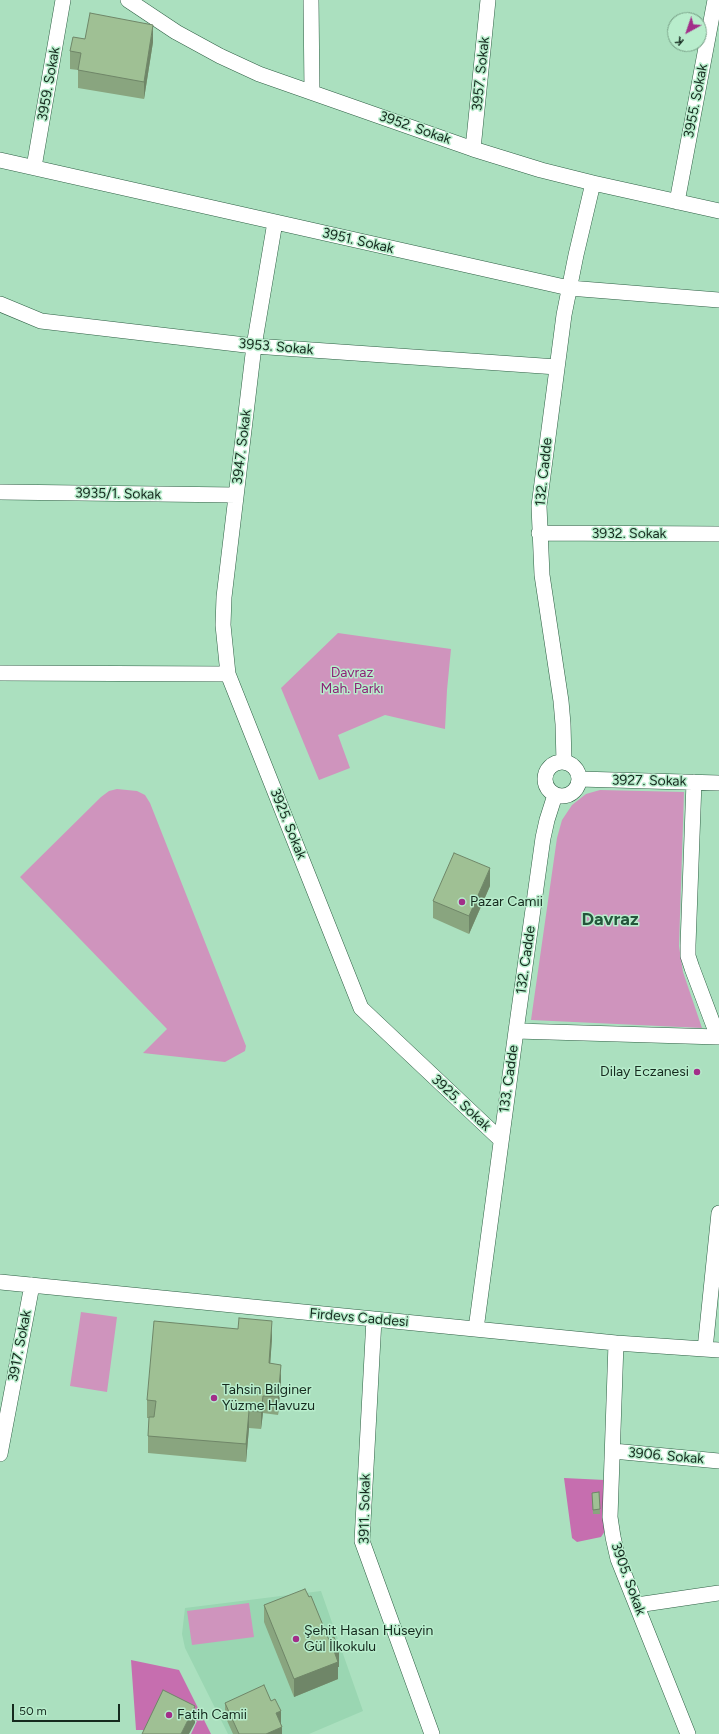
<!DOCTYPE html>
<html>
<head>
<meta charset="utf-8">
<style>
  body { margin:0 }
  #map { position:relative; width:719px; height:1734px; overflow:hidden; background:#abe0bf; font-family:Figtree,sans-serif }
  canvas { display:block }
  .north { position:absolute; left:667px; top:12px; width:40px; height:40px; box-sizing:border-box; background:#b8edcc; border:1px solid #779f86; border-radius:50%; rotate:220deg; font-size:11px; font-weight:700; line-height:16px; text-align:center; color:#152a1e }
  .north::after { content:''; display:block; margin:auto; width:14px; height:18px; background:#a22e89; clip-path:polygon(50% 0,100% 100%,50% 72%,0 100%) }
  .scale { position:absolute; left:12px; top:1704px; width:108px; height:18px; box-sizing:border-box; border:2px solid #152a1e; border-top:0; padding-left:5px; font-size:12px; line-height:14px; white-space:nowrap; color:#152a1e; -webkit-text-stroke:3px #b8edcc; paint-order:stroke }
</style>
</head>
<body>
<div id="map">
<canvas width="719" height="1734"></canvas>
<div class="north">K</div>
<div class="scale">50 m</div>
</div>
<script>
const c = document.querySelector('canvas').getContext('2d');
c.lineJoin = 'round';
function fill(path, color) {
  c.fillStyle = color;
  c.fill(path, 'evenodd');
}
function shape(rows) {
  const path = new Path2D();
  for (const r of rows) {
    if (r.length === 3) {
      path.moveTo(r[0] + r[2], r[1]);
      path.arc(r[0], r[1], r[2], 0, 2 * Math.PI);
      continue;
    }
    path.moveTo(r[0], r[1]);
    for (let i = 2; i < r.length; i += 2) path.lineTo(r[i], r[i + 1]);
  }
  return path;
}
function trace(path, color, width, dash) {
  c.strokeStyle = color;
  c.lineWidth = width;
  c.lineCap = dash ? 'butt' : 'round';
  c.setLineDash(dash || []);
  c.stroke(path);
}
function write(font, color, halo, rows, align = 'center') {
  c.font = font + ' Figtree,sans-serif';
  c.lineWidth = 3;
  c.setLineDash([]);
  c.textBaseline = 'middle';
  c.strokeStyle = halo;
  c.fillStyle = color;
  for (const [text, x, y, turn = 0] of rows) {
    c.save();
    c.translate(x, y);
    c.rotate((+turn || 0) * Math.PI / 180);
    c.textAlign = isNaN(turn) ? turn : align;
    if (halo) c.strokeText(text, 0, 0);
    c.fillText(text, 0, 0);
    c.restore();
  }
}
fill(shape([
  [321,1591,363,1711,309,1734,228,1734,185,1648,182,1634,185,1608]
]), '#9ad6b2');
fill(shape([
  [338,633,451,649,447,690,445,729,385,715,338,735,350,768,319,780,281,688],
  [117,789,137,791,145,795,150,803,246,1046,245,1051,225,1062,143,1053,167,1029,20,877,101,797,109,791],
  [600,790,684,792,679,946,683,972,702,1028,531,1020,557,838,562,820,572,805,586,794],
  [81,1312,117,1317,107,1392,70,1386],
  [249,1603,254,1637,192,1645,187,1611]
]), '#cf94bd');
fill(shape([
  [564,1478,605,1480,605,1531,601,1537,577,1542,572,1538],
  [131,1660,179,1670,211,1734,191,1734,197,1721,161,1705,149,1730,136,1730]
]), '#c66eaf');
const minor = shape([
  [128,0,176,32,220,56,259,74,473,149,541,170,593,183,719,211],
  [311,0,312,92],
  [473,149,488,0],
  [0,160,569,288,719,300],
  [34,167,63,0],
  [677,202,715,0],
  [0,304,41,321,254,346,557,367],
  [0,492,236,495],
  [539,533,719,534],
  [0,673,228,674,361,1008,501,1140],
  [228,674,223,625,224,597,254,346,275,222],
  [562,779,17],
  [564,762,563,724,561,701,542,575,539,506,564,315,576,255,593,183],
  [579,779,719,783],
  [694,782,688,945,688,956,692,968,718,1037],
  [516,1031,543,838,547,820,555,795],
  [0,1282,616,1343,719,1350],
  [374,1319,362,1541,432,1734],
  [476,1329,516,1031,719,1037],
  [616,1343,610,1517,613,1537,618,1559,688,1734],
  [705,1349,719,1213],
  [613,1451,719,1461],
  [0,1454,32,1285],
  [637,1605,719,1593]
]);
trace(minor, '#2e5f44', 16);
trace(minor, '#fff', 15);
fill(shape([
  [85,39,153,42,144,99,78,88,78,70,70,69,70,51],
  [490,886,469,934,433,918,433,901],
  [272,1338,270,1364,281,1382,278,1415,263,1413,261,1429,249,1428,246,1462,148,1453,148,1436,149,1418,147,1418,147,1400],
  [599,1492,600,1514,593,1514,592,1493],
  [309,1597,329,1640,339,1667,338,1667,338,1679,294,1697,264,1622,264,1605],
  [225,1703,281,1724,282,1734,233,1734,225,1716]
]), '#89a57f');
fill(shape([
  [153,25,153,42,144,99,144,82],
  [490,868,490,886,469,934,469,916],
  [272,1321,272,1338,269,1381,269,1363],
  [281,1365,281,1382,278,1415,278,1397],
  [263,1396,263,1413,261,1429,261,1412],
  [249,1411,249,1428,246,1462,246,1444],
  [339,1649,339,1667,338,1667,338,1679,294,1697,294,1679,334,1651],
  [195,1706,195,1723,189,1734,181,1734],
  [281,1711,281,1725,276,1713],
  [282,1727,282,1734,266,1734]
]), '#6f8668');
const building = shape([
  [90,13,153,25,144,82,78,70,81,53,70,51,73,37,85,39,90,13],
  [454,853,490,868,469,916,433,901,454,853],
  [239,1318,272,1321,269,1363,281,1365,278,1397,263,1396,261,1412,249,1411,246,1444,148,1436,149,1417,154,1417,156,1401,147,1400,154,1321,238,1329,239,1318],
  [599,1492,600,1509,593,1510,592,1493,599,1492],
  [305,1589,309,1597,311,1596,329,1640,334,1637,339,1649,334,1651,338,1662,294,1679,264,1605,305,1589],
  [264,1685,271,1701,275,1699,281,1711,276,1713,282,1727,266,1734,239,1734,225,1703,264,1685],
  [163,1690,195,1706,181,1734,142,1734,163,1690]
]);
fill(building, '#9fc094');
trace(building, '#6f8668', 1);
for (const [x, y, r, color] of [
  [462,902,4,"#a22e89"],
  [697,1072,4,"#a22e89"],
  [214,1398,4,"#a22e89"],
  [296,1639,4,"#a22e89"],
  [169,1715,4,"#a22e89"]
]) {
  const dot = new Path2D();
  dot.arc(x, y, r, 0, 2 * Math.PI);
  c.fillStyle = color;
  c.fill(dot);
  trace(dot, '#b8edcc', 1.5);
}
write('14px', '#152a1e', '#b8edcc', [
  ["3957. Sokak",481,74,-84],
  ["3959. Sokak",49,84,-80],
  ["3955. Sokak",696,101,-79],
  ["3952. Sokak",415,128,19],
  ["3951. Sokak",358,241,13],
  ["3953. Sokak",276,347,5],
  ["3947. Sokak",242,447,-83],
  ["132. Cadde",544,472,-84],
  ["3935/1. Sokak",118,494,1],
  ["3932. Sokak",629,534],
  ["3927. Sokak",649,781,1],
  ["3925. Sokak",288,824,68],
  ["132. Cadde",526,960,-82],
  ["133. Cadde",509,1079,-82],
  ["3925. Sokak",461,1103,43],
  ["Firdevs Caddesi",359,1318,5],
  ["3917. Sokak",20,1346,-79],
  ["3906. Sokak",666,1456,5],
  ["3911. Sokak",365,1509,-89],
  ["3905. Sokak",628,1579,70]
]);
write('14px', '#8e2478', '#b8edcc', [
  ["Davraz",352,673],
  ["Mah. Parkı",352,689]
]);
write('14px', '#152a1e', '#b8edcc', [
  ["Pazar Camii",470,902],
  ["Dilay Eczanesi",689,1072,"right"],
  ["Tahsin Bilginer",222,1390],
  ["Yüzme Havuzu",222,1406],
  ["Şehit Hasan Hüseyin",304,1631],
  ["Gül İlkokulu",304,1647],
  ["Fatih Camii",177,1715]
], 'left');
write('bold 18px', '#24563b', '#b8edcc', [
  ["Davraz",610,920]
]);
</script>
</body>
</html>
